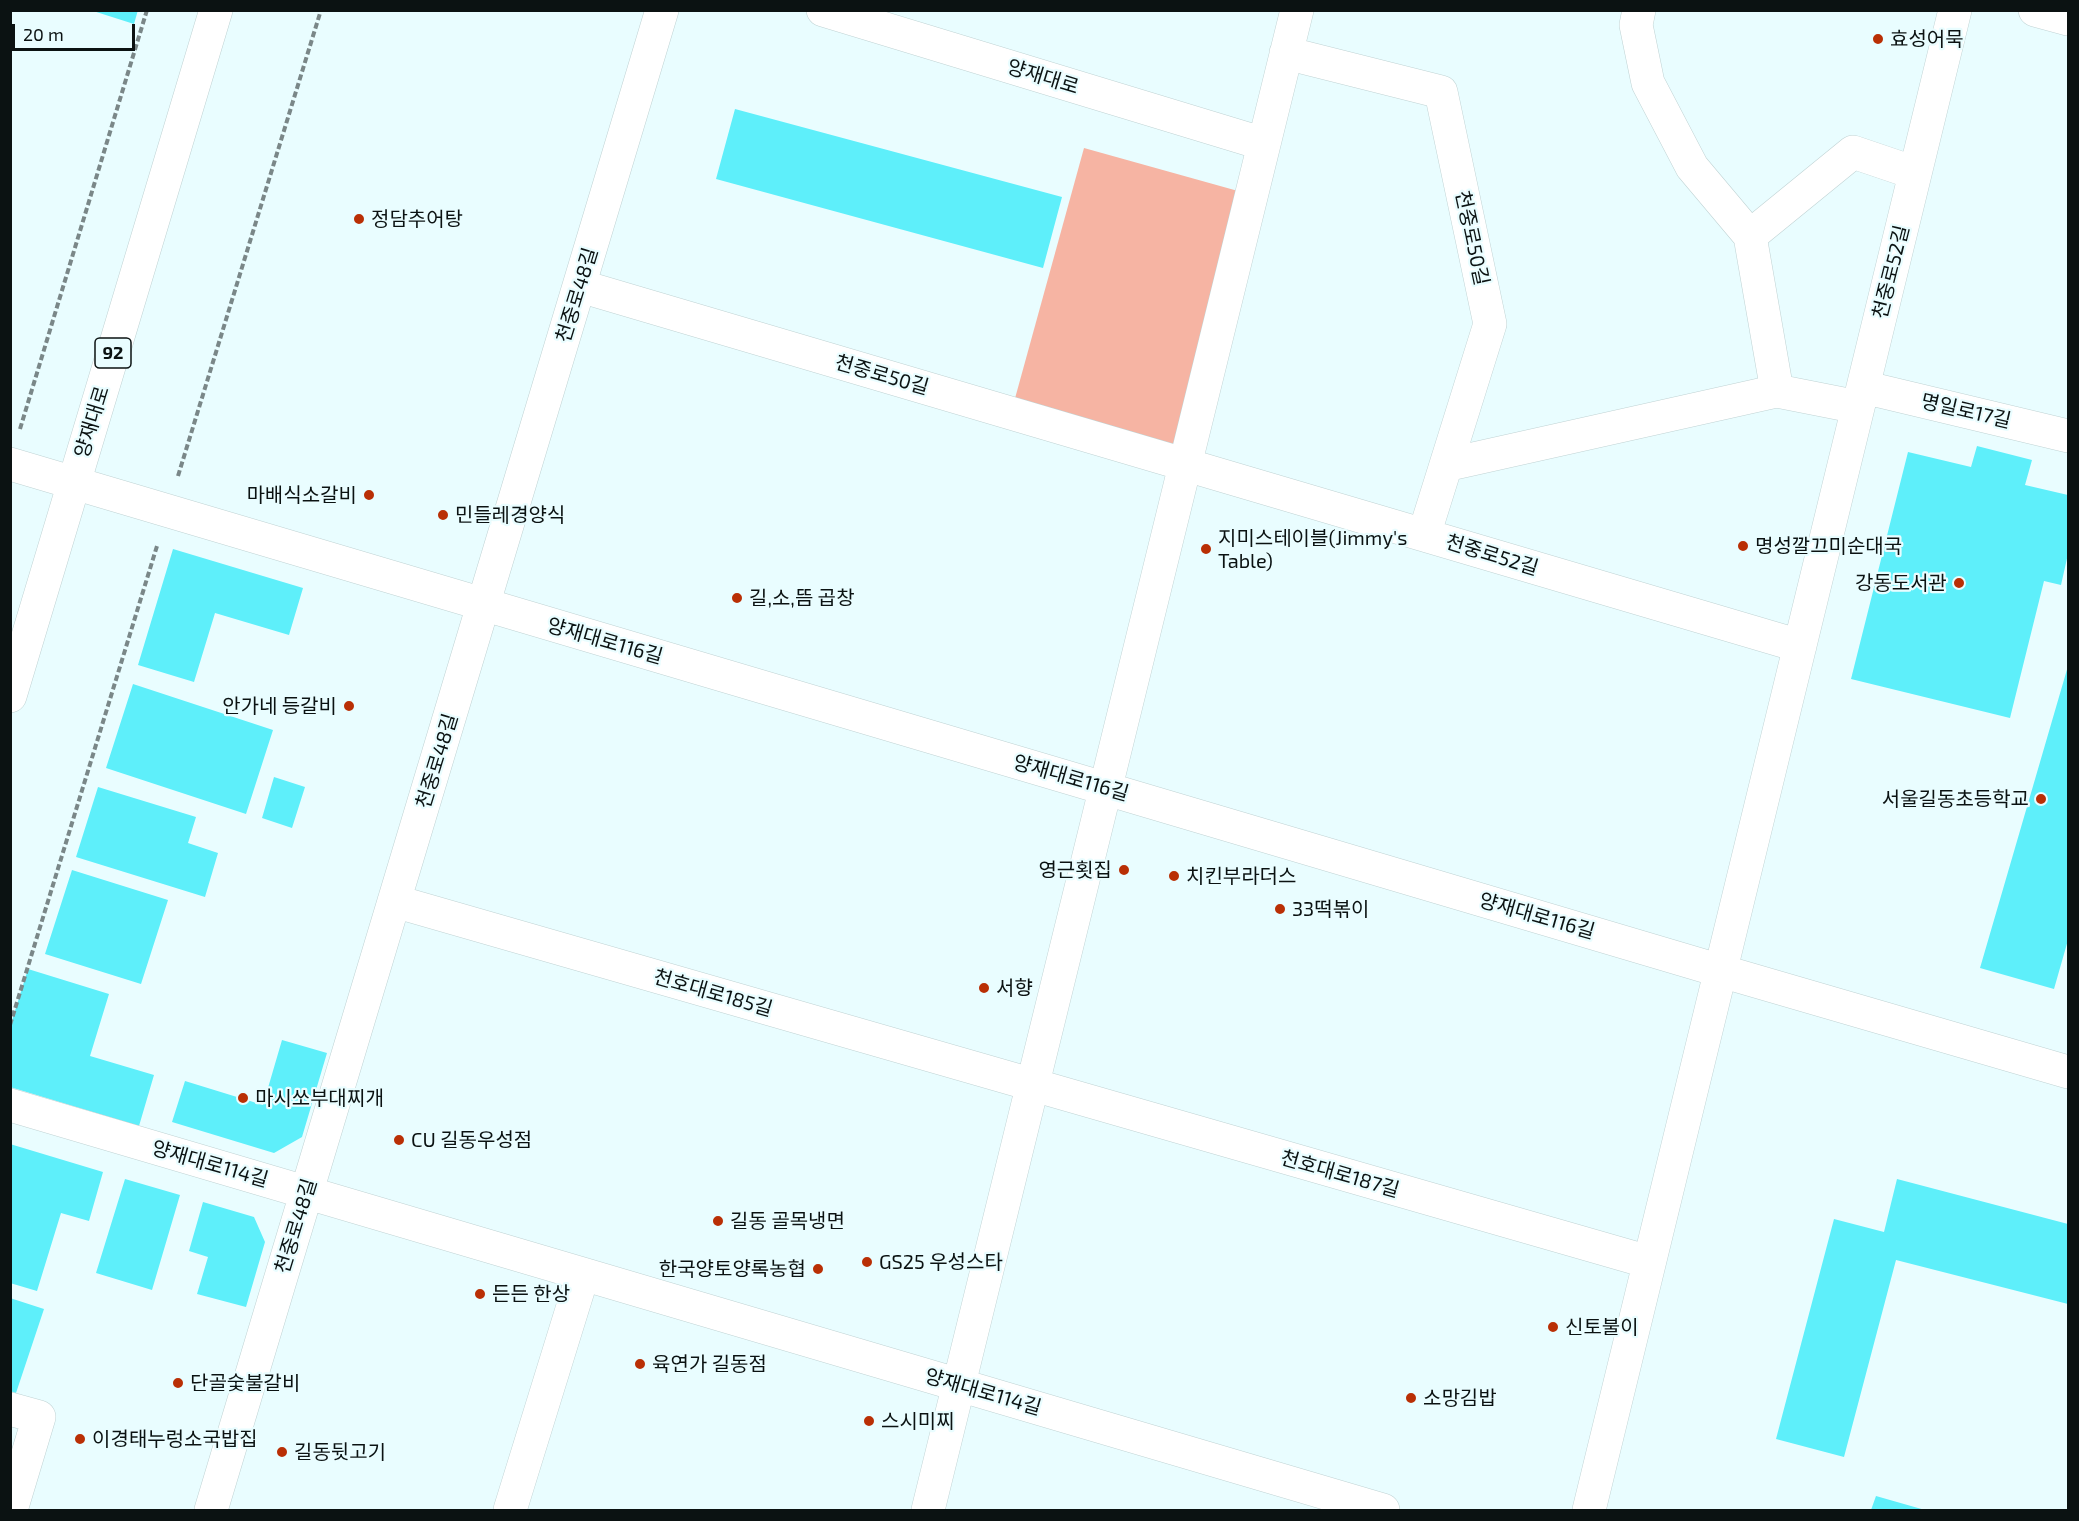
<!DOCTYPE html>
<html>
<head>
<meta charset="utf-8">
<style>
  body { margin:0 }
  #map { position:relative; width:2079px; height:1521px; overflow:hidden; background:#e9fdff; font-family:"Exo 2",sans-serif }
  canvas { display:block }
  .frame { position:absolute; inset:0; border:12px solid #0b1212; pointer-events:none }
  .scale { position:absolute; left:12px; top:24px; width:123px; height:27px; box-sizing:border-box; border:3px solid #0b1212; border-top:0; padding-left:8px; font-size:18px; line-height:21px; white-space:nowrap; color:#0b1212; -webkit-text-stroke:4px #e9fdff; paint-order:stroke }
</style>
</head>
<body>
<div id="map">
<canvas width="2079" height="1521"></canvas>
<div class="frame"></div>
<div class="scale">20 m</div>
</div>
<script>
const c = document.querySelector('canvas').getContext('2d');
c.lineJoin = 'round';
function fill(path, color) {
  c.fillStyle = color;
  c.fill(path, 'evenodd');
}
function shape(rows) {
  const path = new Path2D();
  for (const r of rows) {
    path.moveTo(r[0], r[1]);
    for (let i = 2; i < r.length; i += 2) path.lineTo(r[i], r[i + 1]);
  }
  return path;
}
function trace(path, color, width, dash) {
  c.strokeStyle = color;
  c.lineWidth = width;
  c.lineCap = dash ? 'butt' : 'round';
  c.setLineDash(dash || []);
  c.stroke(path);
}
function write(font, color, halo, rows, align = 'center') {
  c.font = font + ' "Exo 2","Noto Sans KR",sans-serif';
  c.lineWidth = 4.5;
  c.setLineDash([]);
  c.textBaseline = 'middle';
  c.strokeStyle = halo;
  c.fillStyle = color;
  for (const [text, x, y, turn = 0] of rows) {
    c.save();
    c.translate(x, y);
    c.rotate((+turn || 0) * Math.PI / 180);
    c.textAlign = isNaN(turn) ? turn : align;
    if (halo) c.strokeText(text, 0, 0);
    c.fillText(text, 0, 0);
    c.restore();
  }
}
fill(shape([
  [1084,148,1238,191,1177,447,1014,402]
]), '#f6b4a3');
fill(shape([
  [90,10,138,10,134,24],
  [735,109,1062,197,1043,268,716,179],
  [1977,446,2032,460,2025,485,2068,495,2068,554,2061,585,2044,581,2010,718,1851,679,1908,452,1971,467],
  [173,549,303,588,289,635,215,613,194,682,138,665],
  [2068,666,2068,940,2054,989,1980,968],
  [133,684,273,730,246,814,106,768],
  [274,777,305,787,292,828,262,818],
  [98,787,196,817,188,843,218,853,205,897,76,857],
  [72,870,168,900,141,984,45,954],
  [28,969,109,994,90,1056,154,1075,139,1126,10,1087,10,1027],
  [282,1040,327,1053,302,1137,274,1153,172,1122,185,1081,263,1105],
  [10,1144,103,1172,89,1221,61,1213,37,1291,10,1283],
  [125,1179,180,1195,152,1290,96,1273],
  [1897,1179,2068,1224,2068,1304,1896,1260,1844,1457,1776,1439,1834,1219,1884,1232],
  [203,1202,254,1217,265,1242,246,1307,197,1294,208,1257,189,1251],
  [10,1298,44,1309,16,1393,10,1391],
  [1876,1496,1925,1510,1871,1510]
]), '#5eeffa');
const street = shape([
  [823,10,1264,144],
  [1639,10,1636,25,1648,83,1692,167,1750,236,1777,391],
  [2035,10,2068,19],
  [1286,53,1441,92,1490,324,1424,535],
  [1750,236,1853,152,1915,173],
  [580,286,1800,646],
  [1863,387,2068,436],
  [10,464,1721,971,2068,1072],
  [1446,465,1777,391,1858,407],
  [394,901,1649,1262],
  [10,1105,1383,1510],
  [10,1409,39,1417,11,1510],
  [211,1510,662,10],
  [510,1510,583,1274],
  [928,1510,1297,10],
  [1589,1510,1955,10]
]);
const primary = shape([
  [10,696,216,10]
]);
trace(street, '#c0d3d4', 34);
trace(primary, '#c0d3d4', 34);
trace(shape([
  [20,429,147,10],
  [178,476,321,10],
  [10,1025,157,546]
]), '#7a8788', 4, [6, 3]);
trace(street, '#fff', 33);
trace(primary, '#fff', 33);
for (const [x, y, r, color] of [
  [1878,39,6,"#b92f05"],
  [359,219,6,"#b92f05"],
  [369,495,6,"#b92f05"],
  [443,515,6,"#b92f05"],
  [1743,546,6,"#b92f05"],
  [1206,549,6,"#b92f05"],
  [1959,583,6,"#b92f05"],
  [737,598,6,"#b92f05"],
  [349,706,6,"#b92f05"],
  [2041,799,6,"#b92f05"],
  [1124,870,6,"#b92f05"],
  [1174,876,6,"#b92f05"],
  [1280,909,6,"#b92f05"],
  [984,988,6,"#b92f05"],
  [243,1098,6,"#b92f05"],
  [399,1140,6,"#b92f05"],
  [718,1221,6,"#b92f05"],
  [867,1262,6,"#b92f05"],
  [818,1269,6,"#b92f05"],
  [480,1294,6,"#b92f05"],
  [1553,1327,6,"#b92f05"],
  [640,1364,6,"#b92f05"],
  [178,1383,6,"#b92f05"],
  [1411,1398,6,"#b92f05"],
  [869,1421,6,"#b92f05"],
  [80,1439,6,"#b92f05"],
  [282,1452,6,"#b92f05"]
]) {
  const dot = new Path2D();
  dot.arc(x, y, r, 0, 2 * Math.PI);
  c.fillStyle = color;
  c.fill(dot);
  trace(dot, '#e9fdff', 2);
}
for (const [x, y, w] of [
  [113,353,36]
]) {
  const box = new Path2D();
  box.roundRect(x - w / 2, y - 15, w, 30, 4.5);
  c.fillStyle = '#e9fdff';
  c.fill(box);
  trace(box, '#0b1212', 1.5);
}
write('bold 18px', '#0b1212', null, [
  ["92",113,353]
]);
write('20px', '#0b1212', '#e9fdff', [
  ["효성어묵",1890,39],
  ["정담추어탕",371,219],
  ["마배식소갈비",357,495,"right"],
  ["민들레경양식",455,515],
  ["지미스테이블(Jimmy's",1218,538],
  ["Table)",1218,561],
  ["명성깔끄미순대국",1755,546],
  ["강동도서관",1947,583,"right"],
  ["길,소,뜸 곱창",749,598],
  ["안가네 등갈비",337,706,"right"],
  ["서울길동초등학교",2029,799,"right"],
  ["영근횟집",1112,870,"right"],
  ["치킨부라더스",1186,876],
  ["33떡볶이",1292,909],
  ["서향",996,988],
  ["마시쏘부대찌개",255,1098],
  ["CU 길동우성점",411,1140],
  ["길동 골목냉면",730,1221],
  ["GS25 우성스타",879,1262],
  ["한국양토양록농협",806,1269,"right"],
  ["든든 한상",492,1294],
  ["신토불이",1565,1327],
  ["육연가 길동점",652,1364],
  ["단골숯불갈비",190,1383],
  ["소망김밥",1423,1398],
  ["스시미찌",881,1421],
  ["이경태누렁소국밥집",92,1439],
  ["길동뒷고기",294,1452]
], 'left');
write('20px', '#0b1212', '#e9fdff', [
  ["양재대로",1043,77,17],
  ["천중로50길",1472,238,78],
  ["천중로52길",1891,272,-76],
  ["천중로48길",577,295,-73],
  ["천중로50길",882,375,16],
  ["명일로17길",1966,411,13],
  ["양재대로",92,422,-73],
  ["천중로52길",1492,555,17],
  ["양재대로116길",605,641,16],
  ["천중로48길",437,761,-73],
  ["양재대로116길",1071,778,16],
  ["양재대로116길",1537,916,16],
  ["천호대로185길",713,993,16],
  ["양재대로114길",210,1164,16],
  ["천호대로187길",1340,1174,16],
  ["천중로48길",296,1226,-73],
  ["양재대로114길",983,1392,16]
]);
</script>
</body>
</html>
